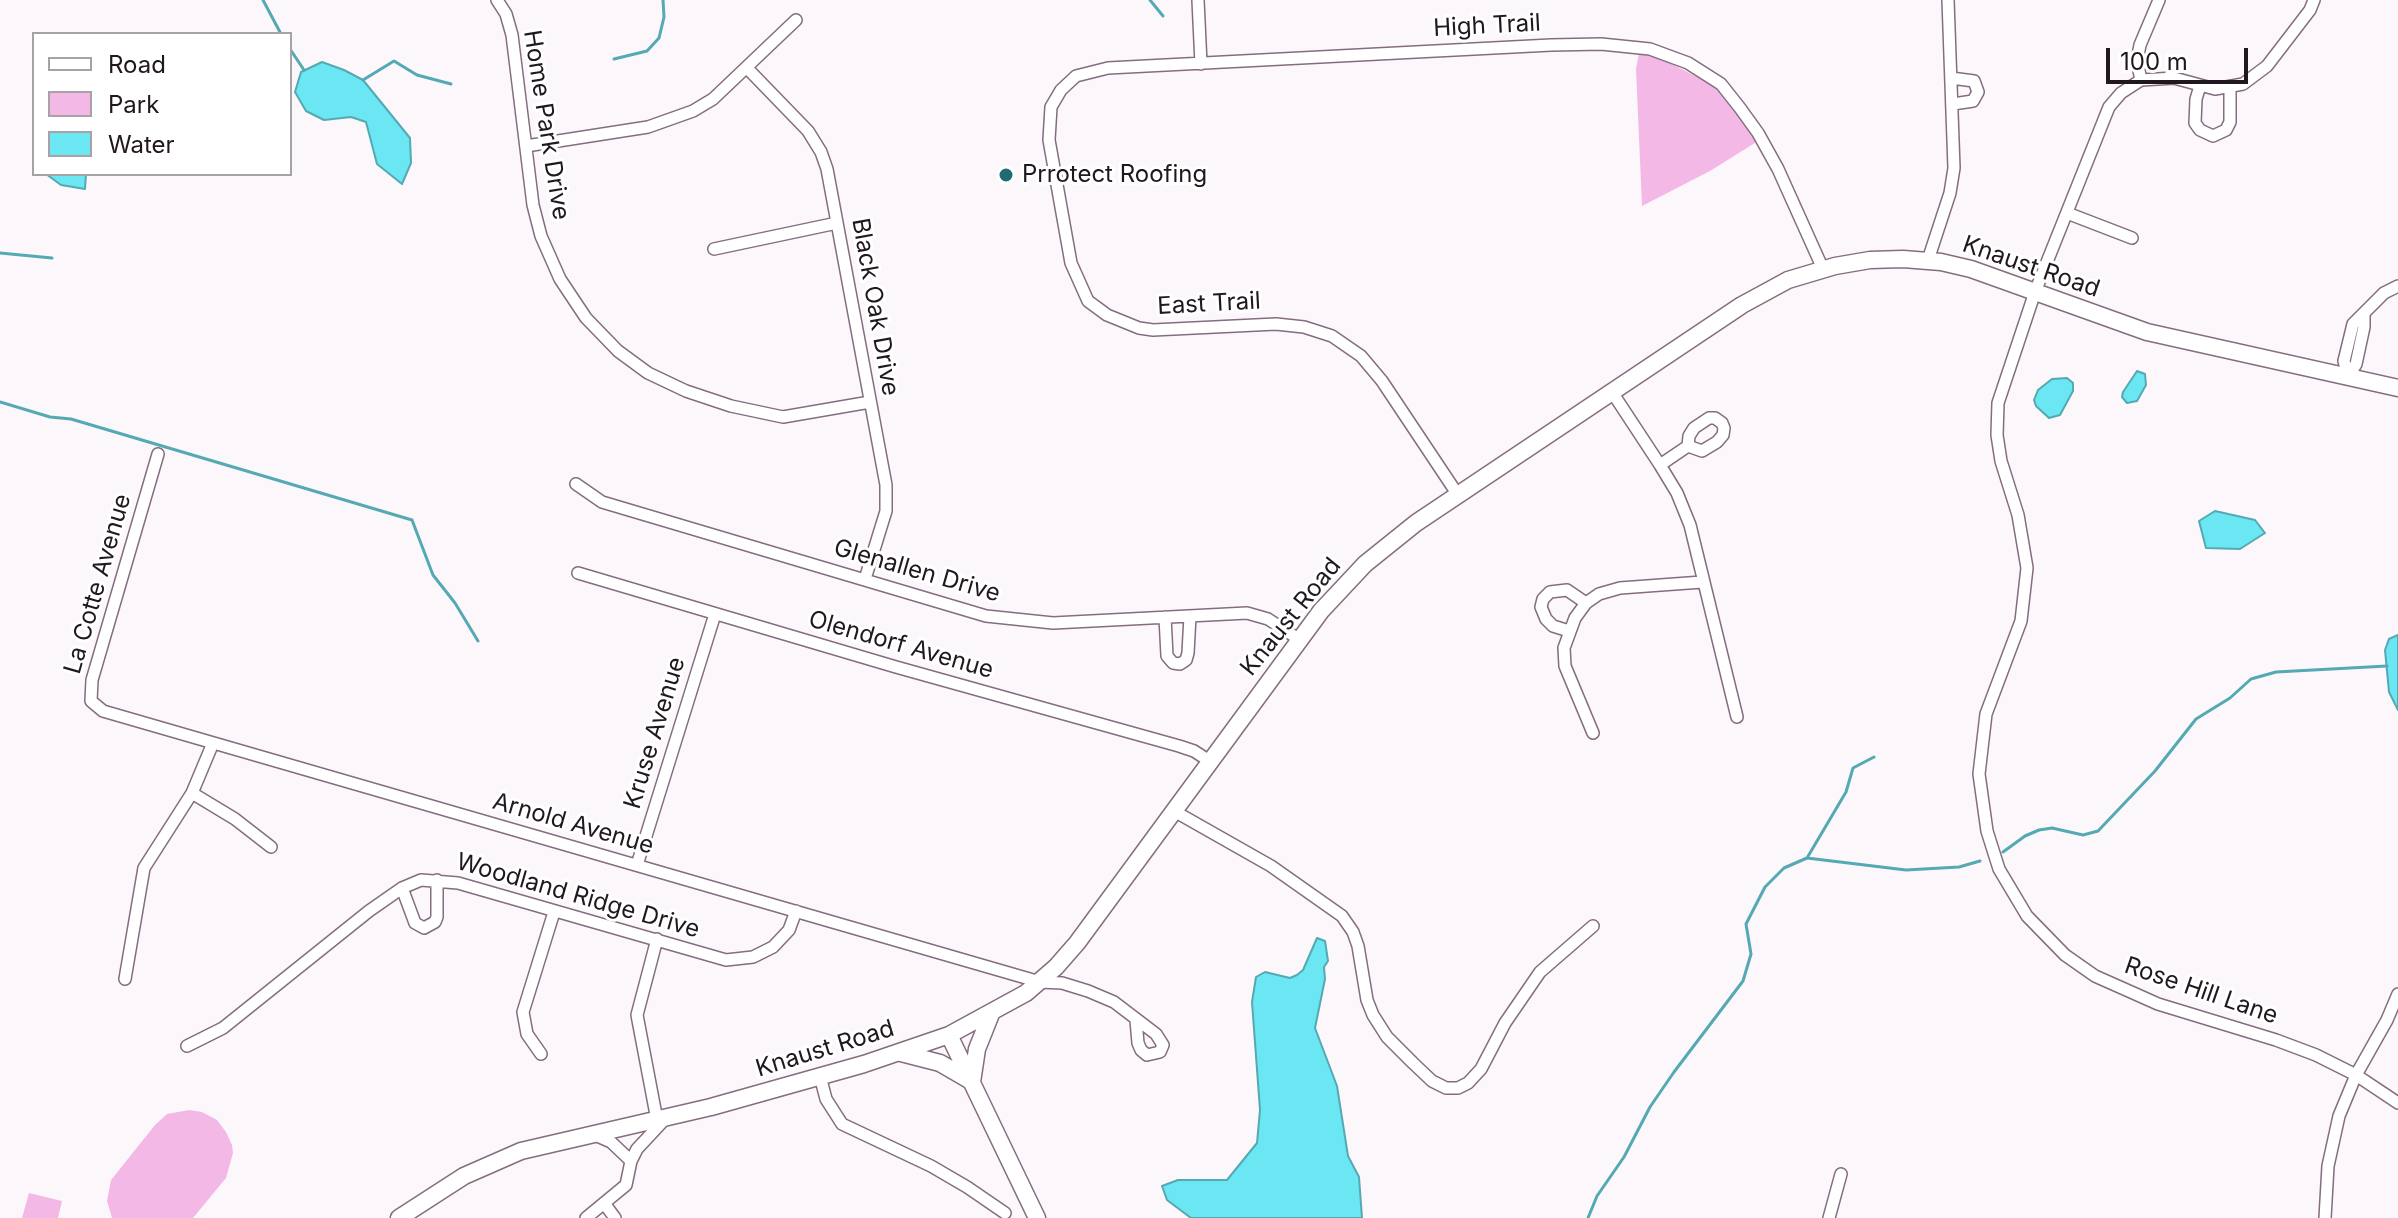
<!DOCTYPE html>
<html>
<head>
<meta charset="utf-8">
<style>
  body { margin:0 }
  #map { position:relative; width:2398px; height:1218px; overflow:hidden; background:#fcf7fb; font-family:Inter,sans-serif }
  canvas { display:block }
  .legend { position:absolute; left:32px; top:32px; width:260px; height:144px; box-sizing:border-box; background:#fff; border:2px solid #a6a2a5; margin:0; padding:10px 14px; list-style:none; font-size:24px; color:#21171e }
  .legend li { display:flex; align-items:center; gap:16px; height:40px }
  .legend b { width:40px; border:2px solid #a6a2a5 }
  .scale { position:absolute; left:2106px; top:48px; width:142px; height:36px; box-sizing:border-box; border:4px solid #21171e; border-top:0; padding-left:10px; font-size:24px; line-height:28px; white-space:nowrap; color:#21171e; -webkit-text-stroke:6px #fff; paint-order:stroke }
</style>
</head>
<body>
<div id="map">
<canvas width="2398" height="1218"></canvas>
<ul class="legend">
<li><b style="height:10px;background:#fff"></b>Road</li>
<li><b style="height:22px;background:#f4b8e7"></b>Park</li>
<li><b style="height:22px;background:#6ae7f3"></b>Water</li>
</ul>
<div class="scale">100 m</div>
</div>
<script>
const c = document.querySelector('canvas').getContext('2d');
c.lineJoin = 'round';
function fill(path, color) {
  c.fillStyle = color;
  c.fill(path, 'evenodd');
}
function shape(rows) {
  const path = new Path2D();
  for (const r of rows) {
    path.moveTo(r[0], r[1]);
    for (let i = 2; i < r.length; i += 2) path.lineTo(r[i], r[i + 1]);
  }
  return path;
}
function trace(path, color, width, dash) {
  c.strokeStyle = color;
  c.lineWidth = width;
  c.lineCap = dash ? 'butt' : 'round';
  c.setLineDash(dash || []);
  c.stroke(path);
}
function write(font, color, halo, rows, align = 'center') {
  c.font = font + ' Inter,sans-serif';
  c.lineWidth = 6;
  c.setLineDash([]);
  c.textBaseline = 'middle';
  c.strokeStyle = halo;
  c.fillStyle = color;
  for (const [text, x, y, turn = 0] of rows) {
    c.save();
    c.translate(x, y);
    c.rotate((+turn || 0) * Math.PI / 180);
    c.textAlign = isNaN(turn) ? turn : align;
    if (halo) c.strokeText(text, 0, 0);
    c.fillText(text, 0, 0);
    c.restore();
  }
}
fill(shape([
  [1639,53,1650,53,1719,88,1758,141,1710,171,1642,206,1636,69],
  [189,1110,202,1112,217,1120,226,1132,232,1145,233,1153,226,1178,193,1218,112,1218,107,1201,111,1180,155,1125,167,1114],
  [29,1193,62,1201,58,1218,22,1218]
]), '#f4b8e7');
const water = shape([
  [322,62,344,70,363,80,410,138,411,163,402,184,377,164,366,122,351,117,324,120,306,111,295,92,301,72,322,62],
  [46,174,86,174,85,189,61,185,46,174],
  [2137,371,2145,374,2146,385,2137,401,2127,403,2122,397,2123,392,2137,371],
  [2067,378,2073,383,2073,391,2060,415,2049,418,2036,406,2034,400,2038,390,2052,379,2067,378],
  [2215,511,2255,520,2265,533,2240,549,2206,548,2199,521,2215,511],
  [2398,635,2398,710,2389,692,2385,650,2389,639,2398,635],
  [1317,938,1325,941,1328,961,1324,967,1325,979,1315,1028,1337,1086,1348,1156,1359,1177,1362,1218,1191,1218,1167,1200,1162,1186,1178,1180,1227,1180,1257,1143,1260,1110,1252,1002,1256,977,1265,972,1290,978,1297,975,1303,970,1317,938]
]);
fill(water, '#6ae7f3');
trace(water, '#54a9b3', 2);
trace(shape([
  [263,0,281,34],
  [1150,0,1163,16],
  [290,49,304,70],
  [614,59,647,51,659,38,664,17,663,0],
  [363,80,394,61,417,75,451,84],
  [0,253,52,258],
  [0,402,50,417,71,419,412,520,433,575,455,603,478,641],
  [2003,852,2025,836,2039,830,2052,828,2083,835,2098,831,2155,771,2196,719,2230,698,2251,679,2276,672,2387,666],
  [1807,858,1846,792,1853,768,1874,757],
  [1588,1218,1597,1196,1624,1157,1650,1107,1674,1072,1743,981,1751,954,1746,924,1765,887,1784,868,1807,858,1906,870,1959,867,1980,861]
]), '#54a9b3', 3);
const street = shape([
  [497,0,506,14,512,35,533,205,541,236,560,279,586,318,618,351,648,373,686,391,731,406,783,417,870,402],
  [1198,0,1201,64],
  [2314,0,2310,10,2267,66,2243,84,2215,89,2174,78,2141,80,2121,93,2109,107,2035,292,1998,403,1997,435,2001,461,2018,515,2027,568,2021,621,1986,714,1979,774,1987,831,1999,869,2027,916,2065,955,2095,976,2158,1004,2276,1040,2316,1055,2356,1075,2398,1103],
  [747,68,808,131,821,152,827,169,886,485,886,511,865,579],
  [1951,78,1974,81,1978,92,1973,101,1953,104],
  [2141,80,2137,61,2140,45,2159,0],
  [2200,86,2196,99,2195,123,2200,130,2213,136,2226,130,2230,122,2230,88],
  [526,146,648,127,693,111,713,99,796,20],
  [2067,213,2132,238],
  [714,249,837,223],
  [1928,260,1950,193,1954,168,1948,0],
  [2348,377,2344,361,2353,324,2384,293,2398,286],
  [2348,377,2356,364,2364,327,2364,314],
  [1612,392,1660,465,1677,493,1690,525,1737,717],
  [158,454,92,680,91,701,103,711,1040,982,1062,983,1088,991,1114,1002,1156,1034,1163,1045,1160,1052,1147,1055,1141,1050,1138,1043,1136,1020],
  [1660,465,1688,446,1689,436,1694,428,1709,418,1715,418,1722,423,1724,428,1723,435,1717,442,1702,451,1688,446],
  [576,484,602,502,986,616,1053,623,1247,613,1268,619,1300,640],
  [1458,495,1382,381,1361,356,1332,336,1304,327,1276,324,1153,330,1139,328,1107,315,1088,301,1071,263,1049,140,1051,107,1061,90,1076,76,1108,68,1551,45,1601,44,1650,49,1688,63,1721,84,1740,108,1758,133,1778,169,1823,269],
  [578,573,896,667,1179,746,1194,751,1211,762],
  [1165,617,1167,656,1173,663,1180,664,1186,660,1188,653,1190,616],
  [1569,631,1553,626,1546,619,1541,607,1543,599,1550,592,1567,590,1586,603],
  [1593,733,1565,666,1564,648,1575,618,1586,603,1599,594,1620,588,1702,582],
  [192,793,235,819,271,847],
  [1174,811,1271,866,1342,916,1353,932,1358,946,1367,1000,1373,1015,1387,1037,1413,1063,1432,1081,1446,1088,1458,1088,1468,1083,1481,1069,1505,1023,1540,972,1593,926],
  [637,865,715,614],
  [402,888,415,923,424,928,435,922,437,917,437,880],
  [125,979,144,868,192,793,213,743],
  [187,1046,223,1028,369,911,402,888,421,880,458,883,726,960,753,957,773,947,789,930,796,911],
  [541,1054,527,1034,523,1012,554,912],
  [820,1076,826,1099,842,1124,931,1166,967,1187,1005,1213],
  [657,1120,637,1015,657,939],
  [593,1134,611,1142,631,1161],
  [604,1203,615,1218],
  [586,1218,626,1185,631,1161,637,1149,665,1119],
  [1829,1218,1841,1174],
  [2325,1218,2328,1166,2339,1116,2356,1075,2387,1020,2398,994]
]);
const secondary = shape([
  [949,1035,1037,1218],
  [901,1053,940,1063,971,1081],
  [972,1082,977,1049,991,1014],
  [399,1218,464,1176,521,1151,711,1107,864,1064,949,1035,1026,993,1056,967,1077,943,1321,611,1365,564,1416,523,1742,305,1788,280,1835,266,1870,260,1903,259,1941,262,1971,269,2147,332,2398,388]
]);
trace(street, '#846d7f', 14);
trace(secondary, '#846d7f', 19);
trace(street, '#fff', 11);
trace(secondary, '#fff', 16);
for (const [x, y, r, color] of [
  [1006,175,8,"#206b72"]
]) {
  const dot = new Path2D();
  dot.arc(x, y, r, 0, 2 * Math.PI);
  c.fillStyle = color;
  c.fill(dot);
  trace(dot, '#fff', 3);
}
write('24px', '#21171e', '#fff', [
  ["High Trail",1487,26,-3],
  ["Home Park Drive",546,125,81],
  ["Knaust Road",2031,267,19],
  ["East Trail",1209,304,-3],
  ["Black Oak Drive",875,307,80],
  ["Glenallen Drive",917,571,16],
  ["La Cotte Avenue",98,584,-74],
  ["Knaust Road",1291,617,-51],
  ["Olendorf Avenue",901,645,16],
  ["Kruse Avenue",655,733,-73],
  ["Arnold Avenue",573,824,16],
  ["Woodland Ridge Drive",578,896,16],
  ["Rose Hill Lane",2201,991,19],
  ["Knaust Road",825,1049,-17]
]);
write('24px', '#21171e', '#fff', [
  ["Prrotect Roofing",1022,175]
], 'left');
</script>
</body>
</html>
